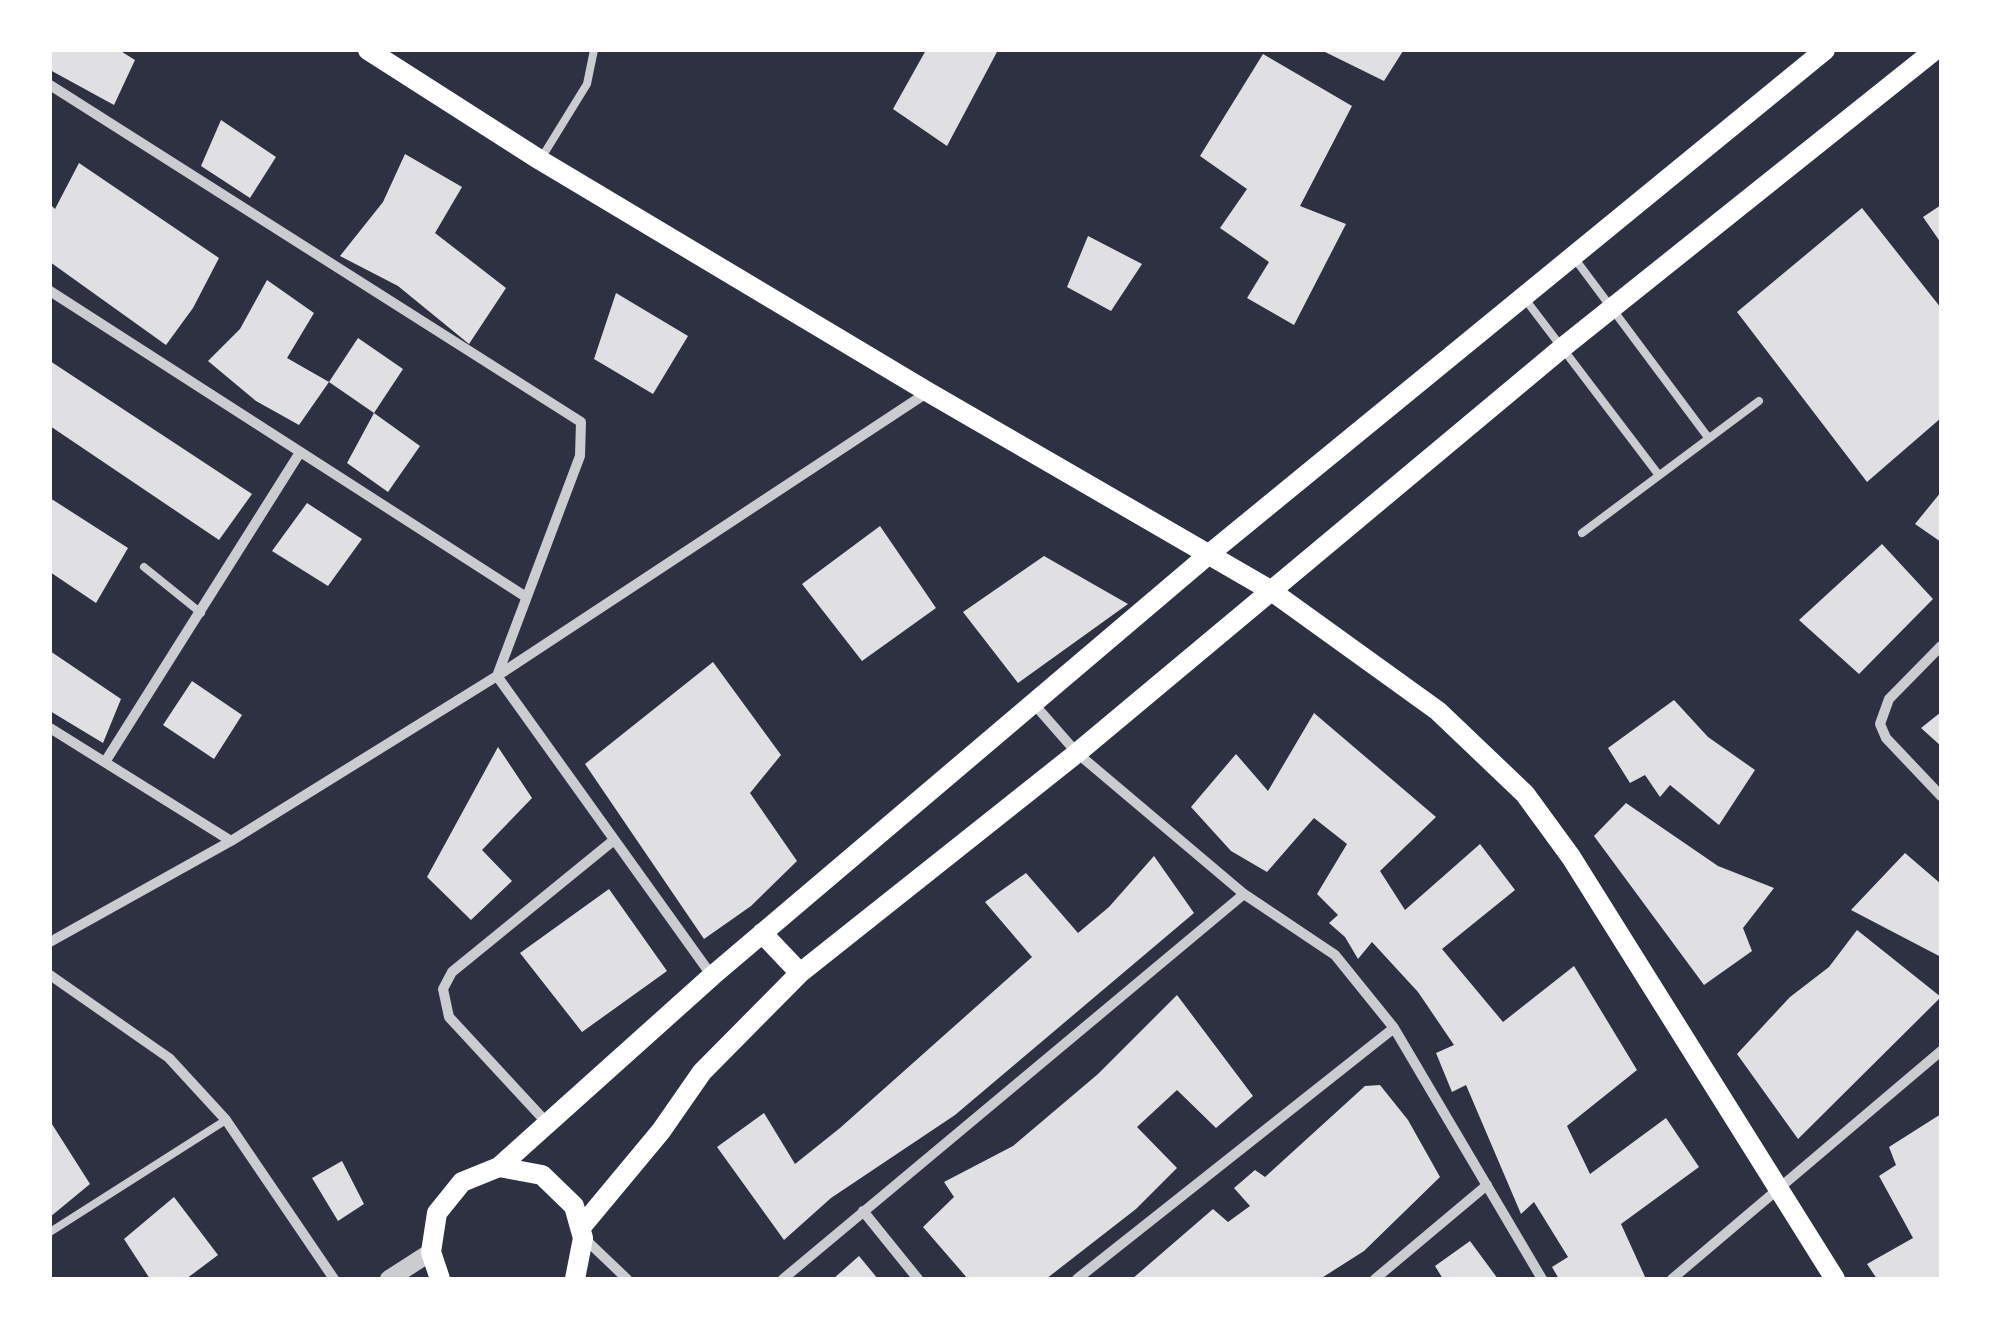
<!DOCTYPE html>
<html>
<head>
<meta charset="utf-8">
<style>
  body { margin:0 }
  #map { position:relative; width:1991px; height:1329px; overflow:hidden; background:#2d3142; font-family:"Golos Text",sans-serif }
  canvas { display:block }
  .frame { position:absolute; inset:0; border:52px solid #fff; pointer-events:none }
</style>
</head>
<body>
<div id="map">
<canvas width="1991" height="1329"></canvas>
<div class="frame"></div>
</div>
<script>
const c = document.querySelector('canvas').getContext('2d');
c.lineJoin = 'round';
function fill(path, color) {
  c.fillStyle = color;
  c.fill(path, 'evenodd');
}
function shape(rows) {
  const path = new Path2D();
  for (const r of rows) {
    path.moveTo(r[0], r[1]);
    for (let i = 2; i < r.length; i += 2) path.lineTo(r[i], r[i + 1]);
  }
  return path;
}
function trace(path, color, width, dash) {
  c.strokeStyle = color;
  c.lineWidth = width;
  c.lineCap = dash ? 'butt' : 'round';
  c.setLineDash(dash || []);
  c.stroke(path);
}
fill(shape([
  [50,50,119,50,135,60,114,105,50,70],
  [926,50,998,50,947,146,893,109],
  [1321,50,1400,50,1403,51,1384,81],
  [1263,54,1352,106,1300,206,1346,224,1294,325,1247,298,1269,262,1220,228,1247,189,1200,156],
  [221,120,276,157,250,198,201,166],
  [405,154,462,187,435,233,506,288,469,344,398,286,340,256,383,202],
  [79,163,219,258,193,308,166,345,50,262,50,204,55,209],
  [1941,205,1941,243,1923,217],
  [1862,208,1941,308,1941,418,1867,482,1737,312],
  [1088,236,1142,264,1111,311,1067,287],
  [267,280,314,313,287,358,329,382,299,425,256,401,208,361,240,329],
  [616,293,688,336,653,394,594,359],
  [358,338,403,369,374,413,329,382],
  [50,361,252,494,219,540,50,426],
  [374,413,420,446,388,492,347,463],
  [1941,492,1941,542,1915,524],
  [50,498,128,548,96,603,50,572],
  [307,503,362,539,328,586,272,551],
  [880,526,936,608,862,661,802,584],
  [1882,544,1933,599,1859,674,1799,620],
  [1044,556,1128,604,1018,683,963,612],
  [50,651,121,699,103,743,50,711],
  [713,662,781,755,750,793,797,861,751,906,704,939,585,764],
  [192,681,242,715,214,759,163,725],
  [1674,700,1708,737,1755,770,1719,825,1670,785,1660,797,1645,775,1630,783,1608,748],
  [1941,712,1941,746,1921,728],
  [1314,713,1436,817,1380,871,1405,910,1480,844,1515,890,1442,949,1503,1022,1574,966,1637,1070,1567,1126,1590,1174,1666,1118,1699,1167,1621,1224,1646,1279,1559,1279,1552,1267,1568,1257,1534,1202,1521,1214,1466,1085,1452,1092,1436,1053,1454,1045,1418,992,1372,942,1358,959,1345,937,1329,923,1338,915,1317,894,1347,844,1314,818,1267,872,1231,851,1191,807,1236,754,1268,791],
  [498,747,532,798,482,850,512,881,471,920,427,877],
  [1626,803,1718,866,1774,888,1743,928,1752,951,1704,985,1594,836],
  [1905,853,1941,884,1941,957,1851,910],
  [1154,856,1194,913,955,1115,831,1198,784,1240,717,1147,764,1113,795,1164,840,1128,1032,957,985,902,1026,873,1078,933,1109,907],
  [609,889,667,971,582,1032,520,953],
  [1857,930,1941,997,1798,1139,1737,1054,1790,997,1829,967],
  [1177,995,1253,1096,1216,1128,1177,1090,1137,1127,1177,1168,1136,1209,1046,1279,968,1279,923,1227,954,1197,944,1182,1013,1146,1098,1074],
  [1380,1085,1408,1120,1440,1177,1364,1251,1320,1279,1132,1279,1213,1209,1228,1222,1250,1206,1234,1188,1255,1170,1265,1177,1365,1086],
  [1941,1114,1941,1279,1877,1279,1867,1264,1913,1238,1879,1176,1896,1165,1889,1147],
  [50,1121,90,1184,50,1217],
  [342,1161,364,1204,338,1221,312,1178],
  [174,1197,218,1255,186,1279,150,1279,124,1239],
  [1470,1241,1498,1279,1443,1279,1435,1266],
  [859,1256,878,1279,833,1279]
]), '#e0e0e3');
trace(shape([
  [542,157,587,84,594,50],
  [1575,259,1707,436],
  [1525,299,1658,474],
  [1582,533,1759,401],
  [144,567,201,613],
  [50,1232,226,1120]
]), '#caccd0', 8);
trace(shape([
  [50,85,581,422,580,456,497,676,712,976],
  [50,291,526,597],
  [1941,646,1889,699,1880,724,1886,738,1941,796],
  [1034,704,1077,753,1244,894,1335,955,1394,1028,1542,1279],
  [50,728,231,841],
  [105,762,299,454],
  [50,942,231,841,497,676,928,392],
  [50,975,169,1058,226,1120,334,1279],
  [548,1124,449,1017,443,989,452,972,614,840],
  [863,1211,918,1279],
  [584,1238,627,1279],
  [783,1279,1244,894],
  [1077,1279,1394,1028],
  [1375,1279,1487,1185],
  [1672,1279,1941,1051]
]), '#caccd0', 10);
trace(shape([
  [389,1279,431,1252]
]), '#caccd0', 18);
trace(shape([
  [368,50,540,160,928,392,1270,590,1438,711,1525,794,1571,857,1835,1279],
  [762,933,800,973],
  [499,1167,712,976,1208,555,1825,50],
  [582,1226,661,1131,702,1072,800,973,1077,753,1562,348,1935,50],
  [440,1279,431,1252,437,1213,462,1182,499,1167,542,1175,574,1206,583,1238,575,1279]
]), '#fff', 20);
</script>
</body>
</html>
